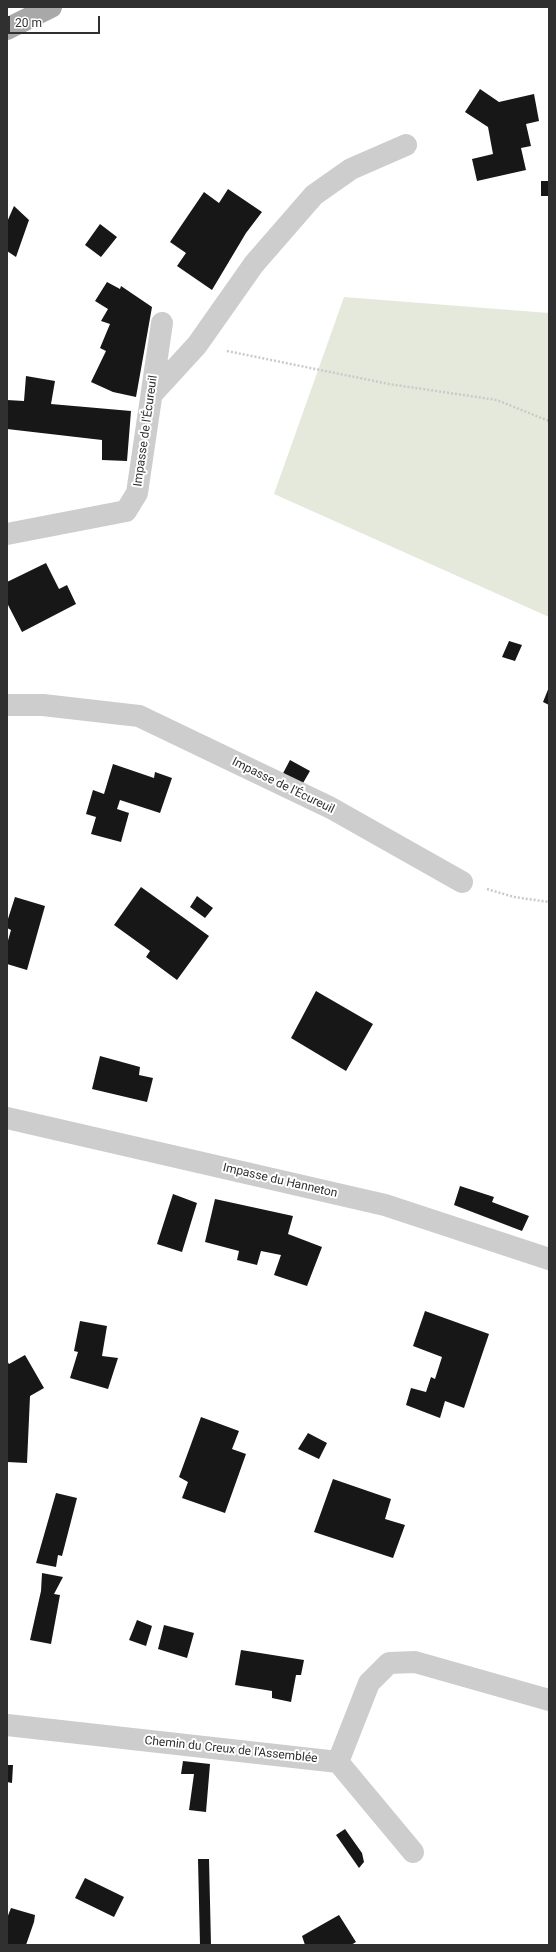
<!DOCTYPE html>
<html>
<head>
<meta charset="utf-8">
<style>
  body { margin:0 }
  #map { position:relative; width:556px; height:1952px; overflow:hidden; background:#fff; font-family:Roboto,sans-serif }
  canvas { display:block }
  .frame { position:absolute; inset:0; border:8px solid #303030; pointer-events:none }
  .scale { position:absolute; left:8px; top:16px; width:92px; height:18px; box-sizing:border-box; border:2px solid #303030; border-top:0; padding-left:5px; font-size:12px; line-height:14px; white-space:nowrap; color:#303030; -webkit-text-stroke:3px #fff; paint-order:stroke }
</style>
</head>
<body>
<div id="map">
<canvas width="556" height="1952"></canvas>
<div class="frame"></div>
<div class="scale">20 m</div>
</div>
<script>
const c = document.querySelector('canvas').getContext('2d');
c.lineJoin = 'round';
function fill(path, color) {
  c.fillStyle = color;
  c.fill(path, 'evenodd');
}
function shape(rows) {
  const path = new Path2D();
  for (const r of rows) {
    path.moveTo(r[0], r[1]);
    for (let i = 2; i < r.length; i += 2) path.lineTo(r[i], r[i + 1]);
  }
  return path;
}
function trace(path, color, width, dash) {
  c.strokeStyle = color;
  c.lineWidth = width;
  c.lineCap = dash ? 'butt' : 'round';
  c.setLineDash(dash || []);
  c.stroke(path);
}
function write(font, color, halo, rows, align = 'center') {
  c.font = font + ' Roboto,sans-serif';
  c.lineWidth = 4;
  c.setLineDash([]);
  c.textBaseline = 'middle';
  c.strokeStyle = halo;
  c.fillStyle = color;
  for (const [text, x, y, turn = 0] of rows) {
    c.save();
    c.translate(x, y);
    c.rotate((+turn || 0) * Math.PI / 180);
    c.textAlign = isNaN(turn) ? turn : align;
    if (halo) c.strokeText(text, 0, 0);
    c.fillText(text, 0, 0);
    c.restore();
  }
}
fill(shape([
  [344,297,549,313,549,617,274,494]
]), '#e5e9dc');
fill(shape([
  [480,89,499,102,534,94,539,121,526,124,531,146,521,148,526,170,477,181,472,159,493,154,488,127,465,112],
  [541,181,549,181,549,196,541,196],
  [228,189,262,212,246,233,212,290,177,266,186,253,170,242,204,192,219,203],
  [14,206,29,220,16,257,7,251,7,222],
  [100,224,117,237,101,257,85,245],
  [107,282,120,289,121,286,152,307,136,397,113,392,91,382,106,351,100,348,110,324,101,321,108,309,95,301],
  [26,376,55,381,51,404,131,411,127,461,102,460,102,440,7,429,7,400,24,401],
  [46,563,59,589,67,585,76,604,22,632,7,603,7,582],
  [509,641,522,645,515,661,502,657],
  [549,687,549,705,543,702],
  [290,760,310,771,299,790,280,779],
  [113,764,154,778,155,772,172,778,160,813,120,800,117,809,129,813,121,842,91,834,96,817,86,814,93,790,104,794],
  [141,887,209,936,177,980,146,957,150,951,114,925],
  [197,896,213,908,205,918,190,907],
  [15,897,45,906,27,970,7,964,7,944,11,930,7,928,7,922],
  [316,991,373,1024,346,1071,291,1038],
  [100,1056,140,1067,139,1075,153,1078,147,1102,92,1089],
  [460,1186,494,1197,492,1202,529,1216,522,1231,454,1205],
  [173,1194,197,1203,182,1252,157,1244],
  [215,1199,293,1216,288,1234,322,1247,307,1286,274,1275,281,1255,261,1251,257,1265,237,1260,239,1251,205,1242],
  [425,1311,489,1334,464,1408,445,1401,440,1418,406,1405,411,1388,426,1392,431,1377,435,1379,442,1357,413,1346],
  [80,1321,107,1326,102,1356,118,1358,108,1389,70,1378,78,1352,74,1351],
  [25,1355,44,1388,30,1396,27,1463,7,1462,7,1361,9,1364],
  [201,1417,239,1431,232,1449,246,1454,225,1513,182,1498,188,1482,179,1477],
  [308,1433,327,1443,319,1459,298,1449],
  [333,1479,391,1499,385,1519,405,1525,393,1558,314,1532],
  [56,1493,77,1498,62,1556,58,1555,56,1567,36,1563],
  [42,1573,63,1577,54,1594,60,1595,51,1644,30,1640,41,1591],
  [137,1620,152,1626,146,1646,129,1640],
  [164,1625,194,1633,187,1658,158,1649],
  [241,1650,304,1660,301,1675,296,1675,291,1702,272,1698,272,1691,235,1685],
  [183,1761,210,1764,206,1812,189,1810,194,1774,181,1774],
  [7,1765,13,1765,12,1783,7,1782],
  [345,1829,362,1853,364,1862,359,1868,336,1835],
  [198,1859,209,1859,211,1945,200,1945],
  [85,1878,124,1897,114,1917,75,1898],
  [11,1908,35,1915,34,1922,26,1945,7,1945,7,1918],
  [339,1915,356,1942,351,1945,305,1945,302,1936]
]), '#171717');
trace(shape([
  [227,351,389,384,497,400,549,421],
  [487,889,514,897,549,902]
]), '#cacaca', 2.5, [2, 2]);
trace(shape([
  [152,394,197,345,254,264,314,195,351,169,406,145],
  [7,534,126,511,137,493,162,323],
  [7,705,43,705,139,716,331,808,462,882],
  [7,1118,385,1205,549,1259],
  [7,1725,338,1762,413,1852],
  [338,1762,369,1683,389,1663,415,1662,549,1700]
]), '#cdcdcd', 22);
trace(shape([
  [7,29,51,7]
]), '#a8a8a8', 22);
write('12px', '#303030', '#fff', [
  ["Impasse de l'Écureuil",146,431,-82],
  ["Impasse de l'Écureuil",283,786,26],
  ["Impasse du Hanneton",280,1181,13],
  ["Chemin du Creux de l'Assemblée",231,1750,6]
]);
</script>
</body>
</html>
